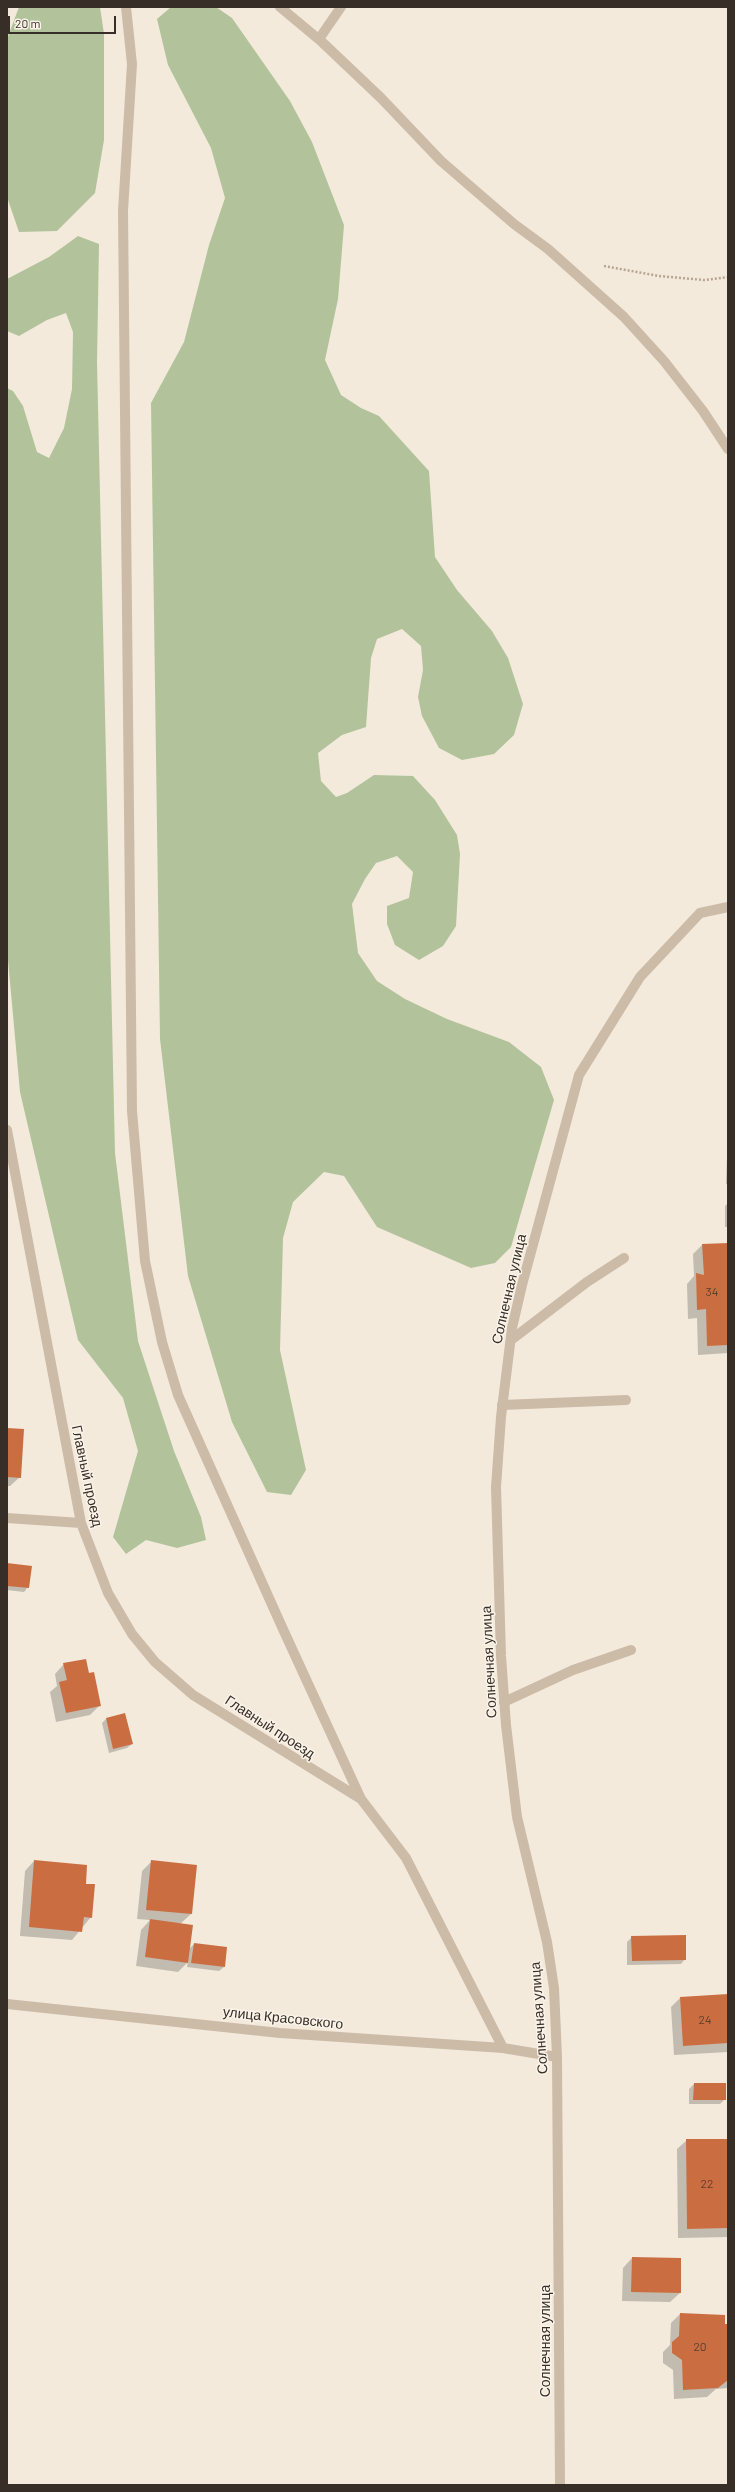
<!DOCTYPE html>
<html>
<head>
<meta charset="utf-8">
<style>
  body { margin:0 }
  #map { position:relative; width:735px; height:2492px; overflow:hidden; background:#f3eadc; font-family:Barlow,sans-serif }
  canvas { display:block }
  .frame { position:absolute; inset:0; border:8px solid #382e28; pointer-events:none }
  .scale { position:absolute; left:8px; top:16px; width:108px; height:18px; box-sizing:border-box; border:2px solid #382e28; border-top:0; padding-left:5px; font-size:12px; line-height:14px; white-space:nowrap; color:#382e28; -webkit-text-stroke:3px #faf3e8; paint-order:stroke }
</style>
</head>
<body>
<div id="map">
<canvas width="735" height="2492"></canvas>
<div class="frame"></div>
<div class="scale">20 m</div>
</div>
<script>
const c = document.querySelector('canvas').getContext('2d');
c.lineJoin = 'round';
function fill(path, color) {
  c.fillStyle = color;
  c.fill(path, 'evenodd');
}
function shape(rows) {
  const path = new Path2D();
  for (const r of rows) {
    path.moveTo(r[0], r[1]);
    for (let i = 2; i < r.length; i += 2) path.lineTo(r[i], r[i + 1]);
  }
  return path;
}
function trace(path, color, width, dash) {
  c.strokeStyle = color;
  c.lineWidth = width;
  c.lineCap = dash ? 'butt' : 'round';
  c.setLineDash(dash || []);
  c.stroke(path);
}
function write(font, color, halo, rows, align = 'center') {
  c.font = font + ' Barlow,sans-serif';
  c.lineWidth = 3;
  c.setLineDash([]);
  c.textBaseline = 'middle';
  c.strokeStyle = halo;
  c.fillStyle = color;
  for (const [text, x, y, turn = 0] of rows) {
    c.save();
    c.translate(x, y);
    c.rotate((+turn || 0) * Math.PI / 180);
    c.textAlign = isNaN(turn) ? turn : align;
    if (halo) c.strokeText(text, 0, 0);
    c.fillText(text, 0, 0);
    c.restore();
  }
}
fill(shape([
  [19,7,100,7,104,34,104,140,95,193,57,231,19,232,7,197,7,39],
  [171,7,216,7,232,18,290,101,312,142,344,225,338,299,325,360,341,395,361,408,379,416,429,471,435,557,457,590,492,631,508,658,523,704,514,735,494,754,462,760,439,748,422,716,418,697,423,670,421,646,402,629,377,639,371,658,366,727,342,735,318,753,321,781,336,797,347,793,374,775,413,776,435,800,457,835,460,854,456,926,443,946,419,960,395,945,387,924,387,906,409,898,413,872,397,856,376,863,365,879,352,904,358,953,377,981,405,999,447,1019,509,1042,541,1067,554,1100,511,1247,495,1263,471,1268,377,1227,344,1176,324,1172,293,1202,283,1238,280,1350,306,1470,291,1495,267,1492,232,1422,188,1276,160,1039,151,403,184,342,209,245,225,198,211,148,168,65,157,19],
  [78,236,99,244,97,362,115,1153,138,1341,174,1451,201,1517,206,1540,177,1548,146,1540,126,1554,113,1537,138,1451,123,1398,78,1340,20,1092,7,949,7,388,13,391,23,406,37,452,49,458,64,428,72,389,73,332,66,313,47,320,19,336,7,331,7,279,49,257]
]), '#b2c39b');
fill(shape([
  [728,1129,728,1184,726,1184],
  [728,1203,728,1227,725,1227,725,1206],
  [728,1244,728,1353,698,1355,697,1318,688,1319,687,1284,694,1276,693,1254,702,1245],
  [7,1429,20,1477,10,1486,7,1486],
  [7,1564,28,1587,24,1592,7,1590],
  [64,1664,88,1674,100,1705,90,1715,56,1722,50,1692,57,1686,55,1674],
  [106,1719,132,1744,127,1748,109,1753,102,1723],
  [34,1861,91,1917,72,1940,20,1936,25,1871],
  [152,1861,191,1914,180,1924,189,1949,194,1944,224,1967,219,1971,187,1967,188,1962,178,1972,136,1966,141,1930,150,1920,137,1919,142,1871],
  [632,1937,685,1959,681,1964,627,1965,627,1942],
  [728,1995,728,2052,674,2055,671,2007,680,1998],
  [694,2084,725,2099,720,2104,689,2104,689,2089],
  [687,2140,728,2140,728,2237,678,2238,677,2149],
  [632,2258,680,2293,670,2302,622,2301,623,2268],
  [680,2314,728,2325,728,2388,716,2389,707,2397,674,2399,673,2370,663,2363,663,2352,670,2345,671,2323]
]), '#0003');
fill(shape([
  [728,1243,728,1345,707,1346,706,1309,697,1310,696,1273,704,1275,702,1244],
  [7,1428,24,1429,21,1478,7,1477],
  [7,1563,32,1566,29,1588,7,1586],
  [86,1659,89,1673,94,1672,101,1706,66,1713,59,1682,67,1680,63,1663],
  [125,1713,133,1744,113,1749,106,1718],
  [34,1860,87,1865,86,1884,95,1884,92,1918,84,1917,82,1932,29,1927],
  [151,1860,197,1865,192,1914,146,1910],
  [150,1919,193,1925,188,1963,145,1957],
  [686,1935,686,1960,632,1961,631,1936],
  [194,1943,227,1947,225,1967,191,1963],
  [728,1994,728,2043,683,2046,680,1997],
  [694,2083,726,2083,726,2100,693,2100],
  [686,2139,728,2139,728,2228,687,2229],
  [632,2257,681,2258,681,2293,631,2292],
  [680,2313,725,2315,725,2324,728,2324,728,2380,718,2388,683,2390,682,2360,672,2353,672,2342,679,2336]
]), '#ca6e42');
trace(shape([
  [604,266,659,276,704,280,728,277]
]), '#b8a591', 2.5, [2, 2]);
trace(shape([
  [280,7,322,42,381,98,441,161,514,224,548,249,624,317,664,361,703,411,728,449],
  [319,39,341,7],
  [511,1340,587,1282,624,1258],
  [502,1405,626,1400],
  [504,1702,573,1670,631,1650]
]), '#ccbba7', 10);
trace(shape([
  [126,7,132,64,123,211,132,1111,145,1261,162,1342,178,1395,282,1627,361,1799,406,1858,503,2048],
  [7,1130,81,1523,108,1593,132,1634,155,1662,193,1695,361,1799],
  [7,1518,81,1523],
  [7,2004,280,2033,503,2048,557,2057],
  [560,2485,557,2057,554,1988,547,1942,517,1817,506,1725,501,1656,496,1487,501,1417,512,1328,522,1285,579,1075,640,977,700,913,728,907]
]), '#ccbba7', 10);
write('12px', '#5c3e2e', null, [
  ["34",712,1292],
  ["24",705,2020],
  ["22",707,2184],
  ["20",700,2347]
]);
write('14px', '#382e28', '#faf3e8', [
  ["Солнечная улица",509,1289,-77],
  ["Главный проезд",87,1476,78],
  ["Солнечная улица",489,1662,-93],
  ["Главный проезд",270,1727,33],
  ["улица Красовского",283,2018,6],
  ["Солнечная улица",539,2018,-94],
  ["Солнечная улица",545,2341,-90]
]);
</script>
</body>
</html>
